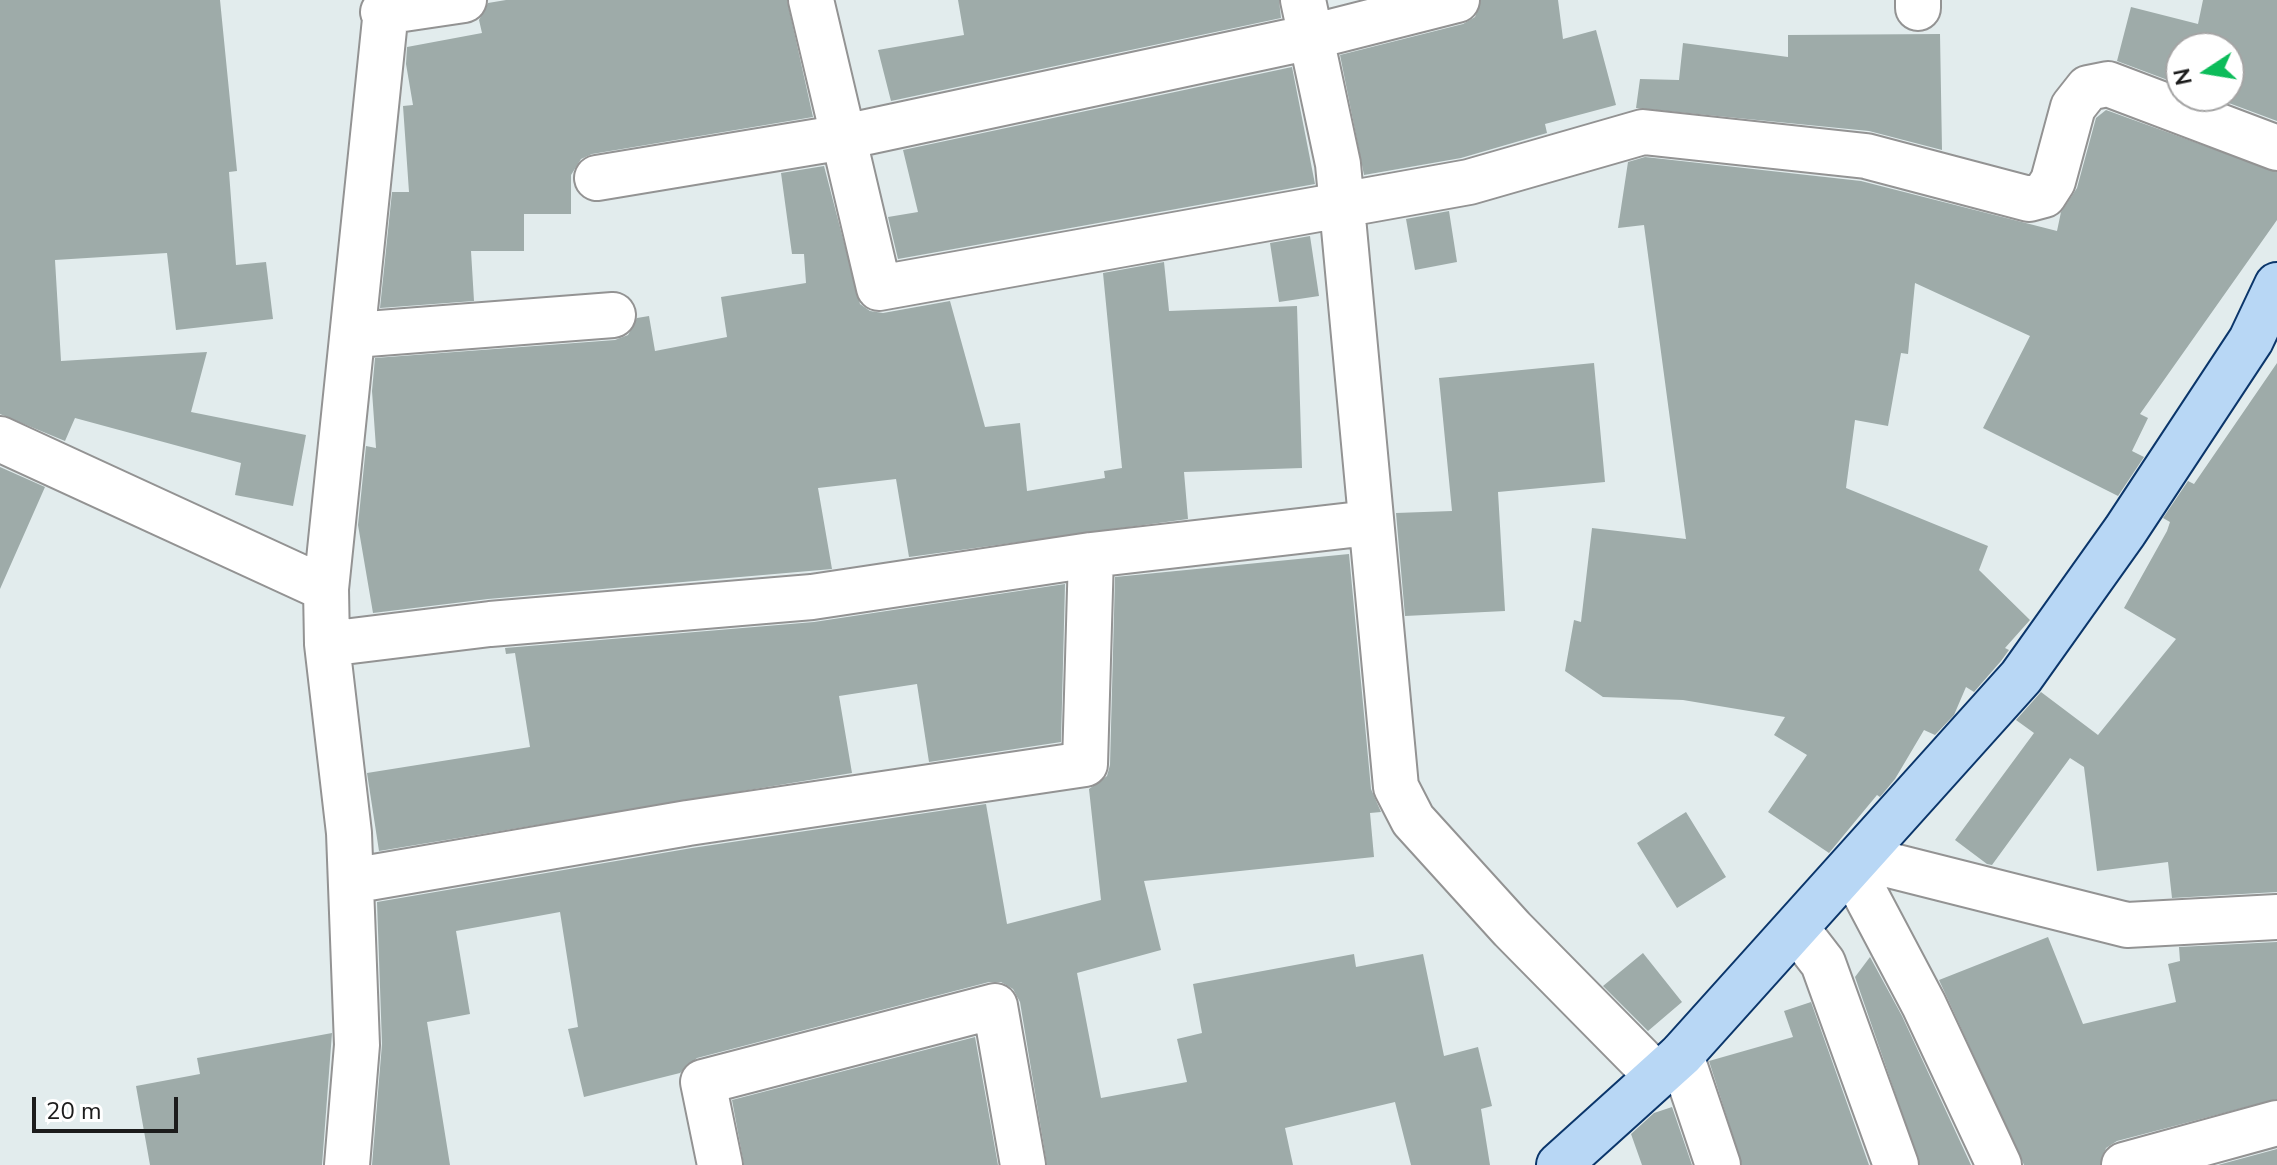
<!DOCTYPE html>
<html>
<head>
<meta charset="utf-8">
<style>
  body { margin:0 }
  #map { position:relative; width:2277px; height:1165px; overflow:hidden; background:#e2eced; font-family:"Nunito Sans",sans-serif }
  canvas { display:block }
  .north { position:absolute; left:2165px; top:32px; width:80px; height:80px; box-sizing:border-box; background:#fff; border:2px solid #a4a4a4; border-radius:50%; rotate:258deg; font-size:22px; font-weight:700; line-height:32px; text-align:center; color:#1c1c1c }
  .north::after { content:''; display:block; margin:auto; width:28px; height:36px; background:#0cbc5a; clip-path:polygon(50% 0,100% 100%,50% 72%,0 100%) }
  .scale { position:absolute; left:32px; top:1097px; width:146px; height:36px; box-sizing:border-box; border:4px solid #1c1c1c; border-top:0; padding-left:10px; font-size:24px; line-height:28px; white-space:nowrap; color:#1c1c1c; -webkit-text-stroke:6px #fff; paint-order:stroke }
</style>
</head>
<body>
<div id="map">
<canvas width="2277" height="1165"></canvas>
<div class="north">N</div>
<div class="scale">20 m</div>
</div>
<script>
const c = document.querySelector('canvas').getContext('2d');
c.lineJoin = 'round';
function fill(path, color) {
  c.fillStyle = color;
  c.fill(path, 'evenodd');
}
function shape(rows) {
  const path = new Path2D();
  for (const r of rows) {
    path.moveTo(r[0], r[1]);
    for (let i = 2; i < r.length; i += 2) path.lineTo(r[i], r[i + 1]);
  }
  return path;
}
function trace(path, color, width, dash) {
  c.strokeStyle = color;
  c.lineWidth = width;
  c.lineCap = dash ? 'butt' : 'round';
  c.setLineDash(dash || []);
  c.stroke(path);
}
fill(shape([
  [0,0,220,0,237,171,229,172,236,265,266,262,273,319,176,330,167,253,55,260,61,361,207,352,191,412,306,435,293,506,235,495,241,463,75,418,65,441,0,414],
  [506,0,787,0,813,117,592,154,581,159,571,175,571,214,524,214,524,251,471,251,474,301,380,308,392,192,409,192,403,106,413,105,406,64,407,47,482,33,479,20,488,3],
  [958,0,1279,0,1281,18,891,101,878,50,964,35],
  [1481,0,1558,0,1563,39,1596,30,1616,105,1545,124,1547,133,1461,158,1364,175,1340,55,1463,24,1475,17],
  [2203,0,2277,0,2277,121,2210,96,2229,96,2229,48,2181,48,2181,85,2117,61,2131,7,2198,24],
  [1940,34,1942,150,1869,131,1636,108,1640,79,1679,80,1683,43,1788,57,1788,35],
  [1292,67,1315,184,898,259,888,217,918,212,903,150],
  [2106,110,2277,172,2277,220,2140,414,2148,418,2132,451,2144,457,2118,496,1983,428,2030,336,1915,283,1908,354,1901,353,1888,426,1855,420,1846,488,1988,546,1979,570,2030,620,2005,648,2009,650,2001,661,1974,692,1966,687,1954,715,1935,735,1924,730,1895,779,1880,797,1877,795,1829,853,1768,812,1807,755,1774,735,1785,717,1683,700,1603,697,1565,671,1574,620,1581,622,1592,528,1686,539,1644,225,1618,228,1628,162,1645,157,1861,181,2057,231,2061,212,2077,188,2096,118],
  [824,166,860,304,870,311,883,313,950,301,985,427,1020,423,1027,491,1105,478,1104,471,1122,468,1103,273,1164,262,1169,311,1297,306,1302,468,1184,472,1188,519,909,557,896,479,818,488,832,569,488,599,373,613,358,525,366,446,376,448,372,391,375,358,615,340,628,335,637,318,649,316,655,351,727,337,721,297,806,283,804,254,792,254,781,173],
  [1449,211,1457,262,1415,270,1406,219],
  [1310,236,1319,296,1279,302,1270,243],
  [1594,363,1605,482,1498,492,1505,611,1405,616,1396,513,1452,511,1439,378],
  [2277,363,2277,892,2172,898,2168,862,2097,871,2084,767,2070,758,1992,865,1987,864,1955,840,2034,733,2016,720,2041,692,2098,735,2176,639,2124,608,2167,531,2170,522,2163,518,2188,481,2194,484],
  [0,467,45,487,0,589],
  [1349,554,1371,789,1381,812,1370,813,1374,857,1144,881,1161,950,1077,973,1101,1098,1187,1082,1177,1039,1202,1033,1193,984,1354,954,1356,967,1423,954,1444,1056,1478,1047,1492,1106,1481,1109,1490,1165,1411,1165,1395,1102,1285,1128,1293,1165,1047,1165,1020,1002,1013,989,1001,982,989,982,697,1058,680,1073,584,1097,568,1029,578,1027,560,912,456,931,470,1014,427,1022,450,1165,372,1165,382,1044,377,902,692,848,986,804,1007,924,1101,900,1089,789,1107,776,1110,765,1115,577],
  [1065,584,1061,742,929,762,917,684,839,696,852,773,379,851,367,773,530,747,515,653,506,654,505,648,814,622],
  [1686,812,1726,877,1677,908,1637,843],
  [2048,937,2083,1024,2176,1002,2168,964,2180,961,2179,947,2277,942,2277,1099,2117,1141,2106,1148,2100,1165,2024,1165,1939,980],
  [1643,953,1682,1002,1648,1031,1603,986],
  [1870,957,1902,1016,1971,1165,1920,1165,1855,977],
  [1811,1002,1869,1165,1742,1165,1709,1061,1793,1037,1784,1011],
  [332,1033,322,1165,150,1165,136,1086,200,1074,197,1058],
  [975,1037,998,1165,744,1165,732,1100],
  [1672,1107,1692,1165,1642,1165,1631,1134,1654,1113],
  [2277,1149,2277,1165,2218,1165]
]), '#9eaba9');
const street = shape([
  [811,0,879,288,1469,182,1643,132,1866,156,2029,199,2044,195,2053,181,2073,107,2088,88,2108,84,2277,148],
  [1303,0,1338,164,1396,787,1413,820,1512,929,1657,1076],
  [1918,0,1918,8],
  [383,12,464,0],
  [597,178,844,137,1311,37,1457,0],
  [354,335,613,315],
  [0,439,326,589],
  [327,644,490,624,812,597,1091,555,1369,523],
  [1861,858,2127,925,2277,917],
  [1851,867,1924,1005,1999,1165],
  [351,881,688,823,1085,764,1091,555],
  [1796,928,1823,963,1896,1165],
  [1681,1055,1718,1165],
  [347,1165,357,1045,349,833,327,644,326,589,387,0],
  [720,1165,703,1082,995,1006,1023,1165],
  [2124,1165,2277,1123]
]);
const secondary = shape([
  [1559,1165,1681,1055,2021,677,2125,531,2251,340,2277,285]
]);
trace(street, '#939393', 48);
trace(secondary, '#0b366b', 48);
trace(street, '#fff', 44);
trace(secondary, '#b8d7f5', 44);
</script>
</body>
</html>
